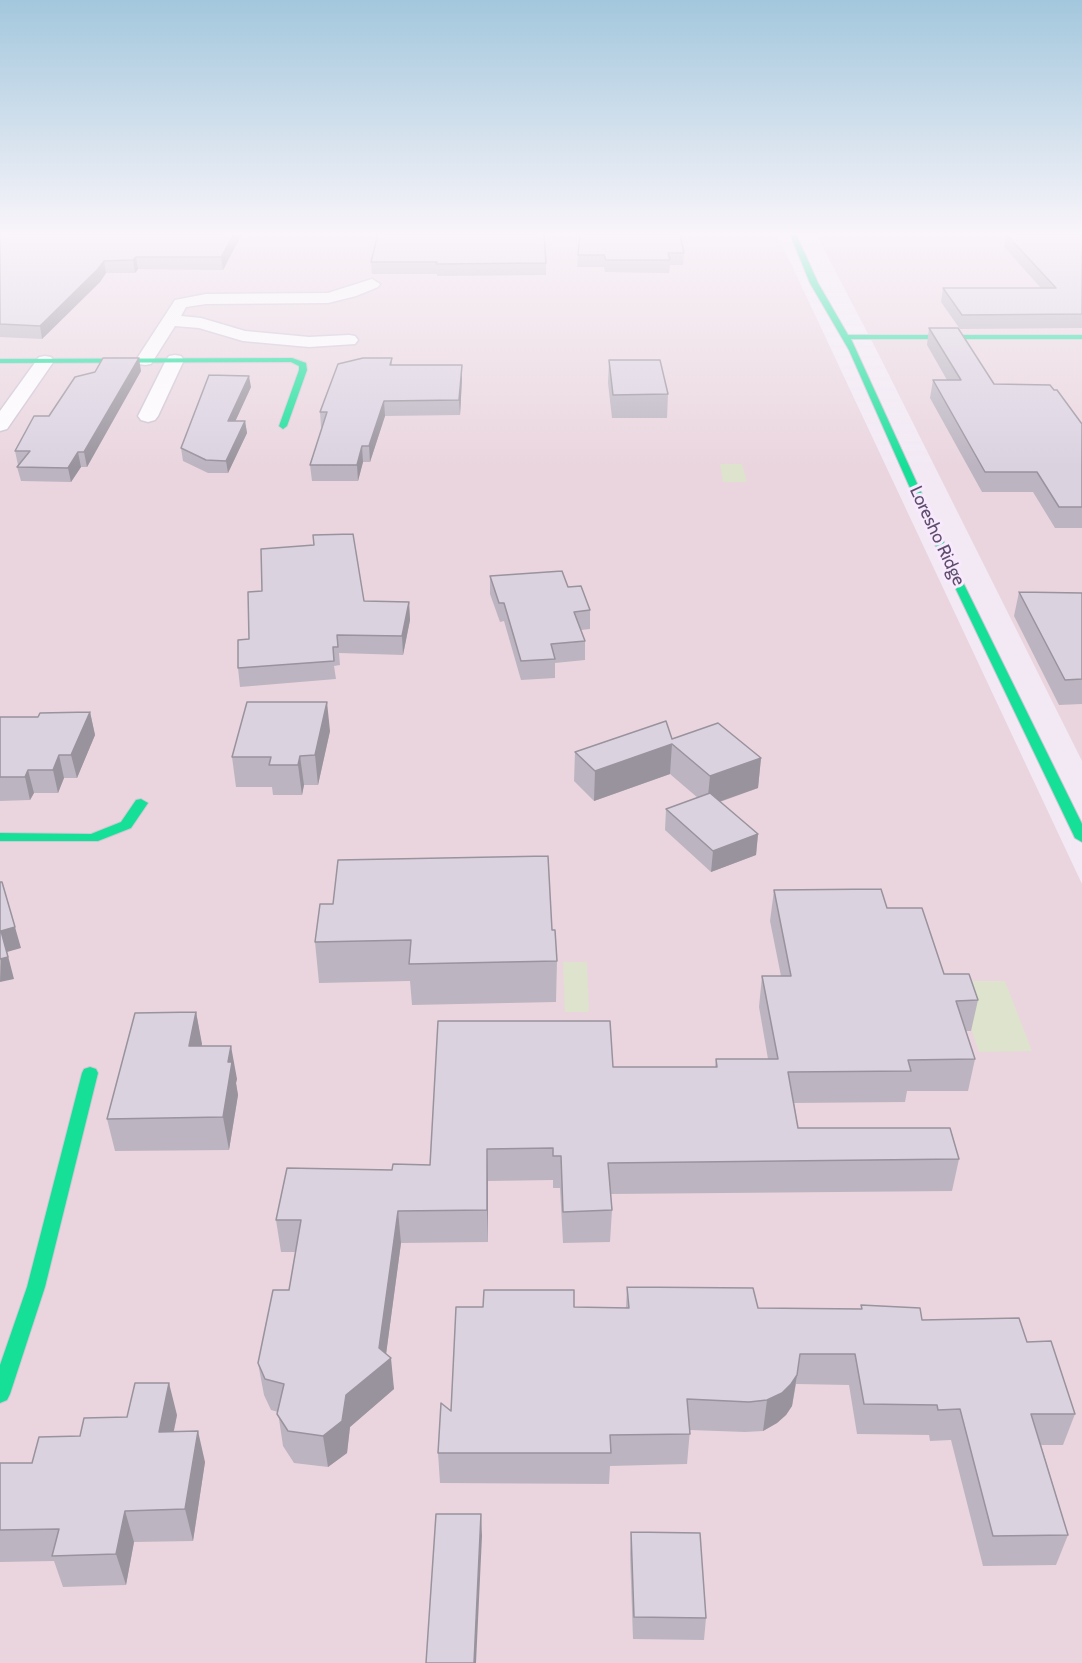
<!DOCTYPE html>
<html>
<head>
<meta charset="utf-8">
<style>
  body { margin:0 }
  canvas { display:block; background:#f2e9f4 }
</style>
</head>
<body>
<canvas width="1082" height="1663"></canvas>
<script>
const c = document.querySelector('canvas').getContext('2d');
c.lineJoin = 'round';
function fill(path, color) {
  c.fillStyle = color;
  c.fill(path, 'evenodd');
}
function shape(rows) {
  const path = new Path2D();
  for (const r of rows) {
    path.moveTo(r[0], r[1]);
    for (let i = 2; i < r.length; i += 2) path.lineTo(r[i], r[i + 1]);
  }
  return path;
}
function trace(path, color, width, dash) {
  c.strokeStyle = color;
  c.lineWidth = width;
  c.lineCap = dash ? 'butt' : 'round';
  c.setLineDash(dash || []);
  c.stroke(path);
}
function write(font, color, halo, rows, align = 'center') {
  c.font = font + ' Cabin,sans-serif';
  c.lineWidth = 6;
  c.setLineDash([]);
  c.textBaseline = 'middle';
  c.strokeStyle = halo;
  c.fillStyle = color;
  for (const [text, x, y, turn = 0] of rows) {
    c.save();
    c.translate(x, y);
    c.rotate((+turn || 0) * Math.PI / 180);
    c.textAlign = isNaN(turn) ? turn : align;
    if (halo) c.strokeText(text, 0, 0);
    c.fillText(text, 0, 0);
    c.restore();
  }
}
fill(shape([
  [0,234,777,234,1082,884,1082,1663,0,1663],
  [816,234,1082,234,1082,761,877,351]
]), '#ead5de');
fill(shape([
  [720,464,742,464,747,482,723,482],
  [563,962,587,962,589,1012,565,1012],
  [955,981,1005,981,1032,1051,979,1052]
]), '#dde3cc');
const street = shape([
  [372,279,380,284,378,287,356,296,328,303,206,304,186,307,181,316,201,318,245,331,309,337,349,335,355,336,358,340,355,344,309,347,243,341,199,328,175,326,151,364,145,365,139,364,136,360,175,300,206,294,328,293,372,279],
  [175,355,181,356,184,360,158,416,155,420,148,422,141,420,138,416,166,360,169,356,175,355],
  [45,356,51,357,54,361,7,429,0,431,0,411,39,357,45,356]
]);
const fast = shape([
  [790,234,796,234,818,283,848,335,1082,335,1082,339,851,339,952,560,1082,824,1082,842,1075,838,942,560,849,350,810,283,790,234],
  [292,358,306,363,307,370,287,426,283,429,279,426,299,370,299,366,291,362,0,363,0,359,292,358],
  [141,799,148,803,131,828,98,841,0,841,0,833,91,834,121,822,136,800,141,799],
  [90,1067,96,1069,98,1073,45,1287,10,1394,7,1400,0,1403,0,1365,27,1287,82,1073,84,1069,90,1067]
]);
trace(street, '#cec6d2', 3);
trace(fast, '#d0c7d4', 2);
fill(street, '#fdfcfd');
fill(fast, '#16e098');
fill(shape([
  [0,234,242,234,223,270,138,269,135,273,106,273,100,282,42,339,0,337],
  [1006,234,1082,234,1082,328,960,329,941,302,943,288,1041,288,1004,247],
  [684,253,683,265,670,265,669,273,605,272,604,267,577,267,578,255],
  [371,262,546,263,546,275,437,276,437,274,372,274],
  [929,328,994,384,1054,390,1082,424,1082,528,1055,528,1033,492,982,492,930,398,933,380,947,380,927,345],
  [392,358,392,365,462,379,460,415,385,416,370,462,363,462,358,481,312,481,310,465,322,427,321,427,320,412],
  [609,360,668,394,667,418,612,418,608,383],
  [141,371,87,467,81,467,71,482,21,481,17,467,19,465,18,465,15,451,49,416],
  [251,387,235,421,245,421,247,433,228,473,208,473,183,461,181,448],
  [490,576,568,587,590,610,590,629,581,630,585,641,585,660,555,663,555,678,521,680,504,621,500,622,490,594],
  [1019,592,1082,593,1082,704,1059,705,1014,616],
  [364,601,409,602,410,620,403,655,339,653,340,665,334,666,336,679,240,687,238,668],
  [90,712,95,735,77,778,64,778,58,793,34,793,30,800,0,801,0,717,38,717],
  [330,731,318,785,304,785,302,795,273,795,272,787,236,787,232,757],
  [672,739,761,758,758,788,720,802,758,834,756,855,711,872,665,830,666,809,698,798,670,774,594,801,574,781,575,752],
  [774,890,887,908,944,974,978,1000,971,1031,966,1031,975,1059,968,1091,907,1091,905,1102,794,1103,798,1128,959,1159,952,1191,610,1194,612,1210,610,1242,563,1243,560,1188,553,1188,553,1180,488,1181,488,1242,401,1243,386,1354,394,1389,350,1427,347,1453,328,1467,294,1463,283,1446,278,1412,271,1410,264,1395,258,1363,289,1290,296,1252,281,1252,276,1220,392,1170,430,1165,613,1067,715,1067,716,1059,768,1059,759,1007,762,976,781,976,770,921],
  [552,930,557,961,556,1002,412,1005,410,981,319,983,315,942],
  [196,1012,202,1046,237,1079,236,1083,238,1095,229,1150,115,1151,107,1119],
  [627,1287,758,1308,861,1309,861,1305,922,1320,1027,1342,1075,1414,1063,1445,1041,1445,1068,1535,1056,1565,983,1566,951,1440,930,1441,929,1435,857,1434,849,1385,796,1384,792,1406,786,1415,777,1423,763,1431,745,1432,690,1430,687,1464,610,1466,609,1484,440,1483,438,1453,451,1411,626,1307],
  [177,1415,174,1431,205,1462,193,1541,134,1542,126,1585,63,1587,54,1561,0,1562,0,1463,32,1463,80,1436],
  [631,1532,706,1618,704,1640,633,1639,630,1554]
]), '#bcb5c1');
fill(shape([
  [234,234,242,234,223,270,221,257],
  [136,257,138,269,135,273,133,260],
  [104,261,106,273,100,282,42,339,40,326],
  [139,358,141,371,87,467,84,452],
  [462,365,462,379,460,415,459,400],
  [249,376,251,387,230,433,228,421],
  [384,401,385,416,370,462,369,446],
  [245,421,247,433,228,473,226,461],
  [362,446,363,462,358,481,357,465],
  [78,452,81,467,71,482,68,468],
  [409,602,410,620,403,655,402,636],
  [327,702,330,731,318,785,315,755],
  [90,712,95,735,77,778,71,755],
  [672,744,670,774,594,801,595,771],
  [59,755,64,778,58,793,53,770],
  [300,756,304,785,302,795,298,765],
  [761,758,758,788,707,806,710,776],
  [28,770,34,793,30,800,25,777],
  [758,834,756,855,711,872,713,851],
  [15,927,21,948,7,952,14,979,0,982,1,931],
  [196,1012,202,1044,195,1079,189,1046],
  [231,1046,237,1079,236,1083,238,1095,229,1150,223,1117,228,1062],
  [487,1149,488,1181,488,1242,487,1210],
  [398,1211,401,1243,385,1362,391,1358,394,1389,350,1427,347,1453,328,1467,323,1436,346,1395,379,1348],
  [797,1375,792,1406,786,1415,777,1423,763,1431,767,1400],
  [169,1383,177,1415,167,1463,159,1432],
  [198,1431,205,1462,193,1541,185,1509],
  [125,1511,134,1542,126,1585,116,1554],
  [481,1514,482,1536,476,1663,474,1663]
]), '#99939d');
const building = shape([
  [0,234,234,234,221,257,136,257,133,260,104,261,98,269,40,326,0,324,0,234],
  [378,234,544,234,546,263,436,264,437,262,371,262,378,234],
  [580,234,680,234,684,253,668,253,670,260,606,260,604,255,578,255,580,234],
  [1006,234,1082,234,1082,314,962,315,943,288,1056,288,1006,234],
  [929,328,958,328,994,384,1050,385,1054,390,1057,390,1082,424,1082,507,1059,507,1037,472,985,472,933,380,961,380,929,328],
  [103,358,139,358,84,452,78,452,68,468,17,467,30,451,15,451,34,416,49,416,75,377,95,372,103,358],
  [363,358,392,358,390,365,462,365,459,400,384,401,369,446,362,446,357,465,310,465,327,412,320,412,338,364,363,358],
  [609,360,660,360,668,394,613,395,609,360],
  [209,375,249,376,228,421,245,421,226,461,206,460,181,448,209,375],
  [353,534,364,601,409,602,402,636,337,635,338,647,333,647,334,661,238,668,238,640,249,639,248,592,262,591,261,549,314,545,313,535,353,534],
  [562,571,568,587,581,586,590,610,574,612,585,641,551,644,555,659,521,661,504,603,499,603,490,576,562,571],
  [1019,592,1082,593,1082,679,1065,680,1019,592],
  [247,702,327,702,315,755,300,756,298,765,269,765,271,757,232,757,247,702],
  [90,712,71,755,59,755,53,770,28,770,25,777,0,777,0,717,38,717,40,713,90,712],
  [666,721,672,739,718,723,761,758,710,776,672,744,595,771,575,752,666,721],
  [710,793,758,834,713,851,666,809,710,793],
  [548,856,552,930,555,930,557,961,409,964,411,940,315,942,320,904,333,904,338,860,548,856],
  [0,882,2,882,15,927,1,931,8,957,0,959,0,882],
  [881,889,887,908,922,908,944,974,969,974,978,1000,956,1001,975,1059,908,1060,911,1071,788,1072,798,1128,950,1128,959,1159,608,1163,612,1210,563,1212,561,1156,553,1156,553,1148,487,1149,487,1210,398,1211,379,1348,391,1358,346,1395,342,1421,323,1436,288,1431,277,1414,284,1384,265,1379,258,1363,273,1290,289,1290,301,1220,276,1220,287,1168,392,1170,393,1164,430,1165,438,1021,610,1021,613,1067,717,1067,716,1059,778,1059,762,976,791,976,774,890,881,889],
  [196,1012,189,1046,231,1046,228,1062,232,1062,223,1117,107,1119,135,1013,196,1012],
  [627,1287,753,1288,758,1308,862,1309,861,1305,920,1308,922,1320,1019,1318,1027,1342,1051,1341,1075,1414,1031,1414,1068,1535,993,1536,960,1409,938,1410,937,1405,864,1404,855,1354,800,1354,797,1375,791,1384,782,1393,767,1400,749,1402,687,1399,690,1434,610,1435,611,1453,438,1453,441,1403,451,1411,456,1307,483,1307,484,1290,574,1290,574,1307,629,1308,627,1287],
  [135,1383,169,1383,159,1432,198,1431,185,1509,125,1511,116,1554,52,1556,59,1529,0,1530,0,1463,32,1463,39,1437,80,1436,84,1418,127,1417,135,1383],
  [436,1514,481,1514,474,1663,426,1663,436,1514],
  [631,1532,700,1533,706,1618,634,1617,631,1532]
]);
fill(building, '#dbd2e0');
trace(building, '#99939d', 1.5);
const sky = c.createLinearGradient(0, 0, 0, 467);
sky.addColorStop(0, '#a3c7dd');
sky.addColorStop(0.5, '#f9f5fa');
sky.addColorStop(1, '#f9f5fa00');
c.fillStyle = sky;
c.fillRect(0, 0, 1082, 467);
write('18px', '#5f4d6e', '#f8e9fc', [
  ["Loresho Ridge",937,536,65]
]);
</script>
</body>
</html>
